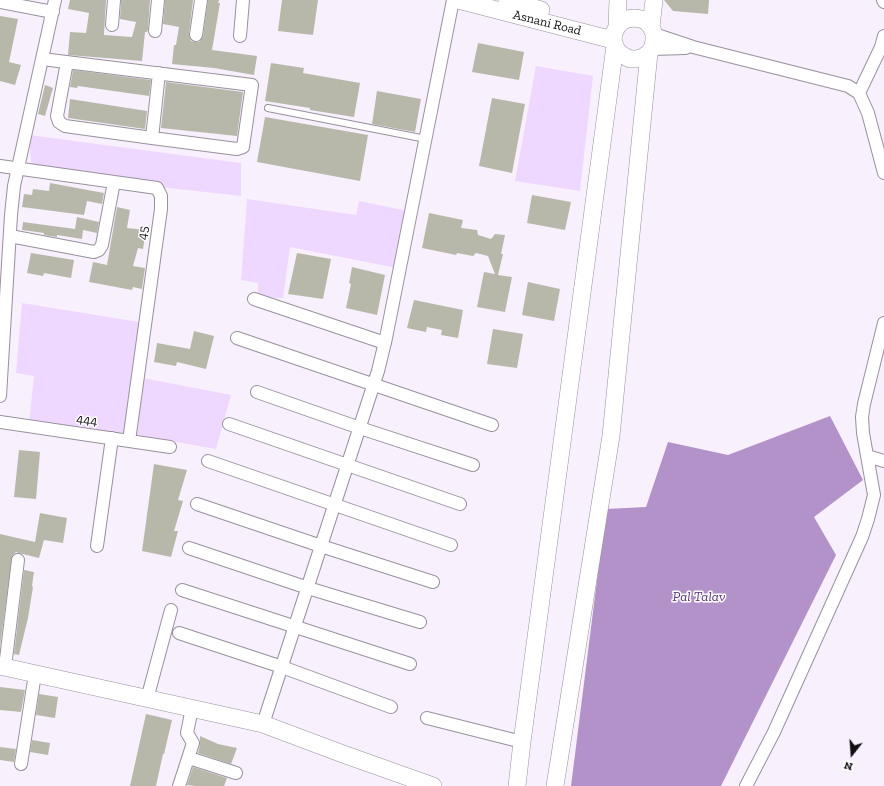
<!DOCTYPE html>
<html>
<head>
<meta charset="utf-8">
<style>
  body { margin:0 }
  #map { position:relative; width:884px; height:786px; overflow:hidden; background:#f8f0fd; font-family:"Zilla Slab",serif }
  canvas { display:block }
  .north { position:absolute; left:832px; top:734px; width:40px; height:40px; -webkit-text-stroke:3px #fff; paint-order:stroke; rotate:197deg; font-size:11px; font-weight:700; line-height:16px; text-align:center; color:#110e12 }
  .north::after { content:''; display:block; margin:auto; width:14px; height:18px; background:#110e12; clip-path:polygon(50% 0,100% 100%,50% 72%,0 100%) }
</style>
</head>
<body>
<div id="map">
<canvas width="884" height="786"></canvas>
<div class="north">N</div>
</div>
<script>
const c = document.querySelector('canvas').getContext('2d');
c.lineJoin = 'round';
function fill(path, color) {
  c.fillStyle = color;
  c.fill(path, 'evenodd');
}
function shape(rows) {
  const path = new Path2D();
  for (const r of rows) {
    path.moveTo(r[0], r[1]);
    for (let i = 2; i < r.length; i += 2) path.lineTo(r[i], r[i + 1]);
  }
  return path;
}
function trace(path, color, width, dash) {
  c.strokeStyle = color;
  c.lineWidth = width;
  c.lineCap = dash ? 'butt' : 'round';
  c.setLineDash(dash || []);
  c.stroke(path);
}
function write(font, color, halo, rows, align = 'center') {
  c.font = font + ' "Zilla Slab",serif';
  c.lineWidth = 3;
  c.setLineDash([]);
  c.textBaseline = 'middle';
  c.strokeStyle = halo;
  c.fillStyle = color;
  for (const [text, x, y, turn = 0] of rows) {
    c.save();
    c.translate(x, y);
    c.rotate((+turn || 0) * Math.PI / 180);
    c.textAlign = isNaN(turn) ? turn : align;
    if (halo) c.strokeText(text, 0, 0);
    c.fillText(text, 0, 0);
    c.restore();
  }
}
fill(shape([
  [536,66,593,76,580,191,515,181],
  [29,135,241,163,241,196,32,173],
  [247,199,356,215,359,201,408,211,397,268,290,247,283,298,258,297,258,283,241,280],
  [22,303,139,322,128,438,29,424,34,376,16,373],
  [143,378,231,395,216,449,137,435]
]), '#efd8ff');
fill(shape([
  [830,416,863,480,814,517,836,555,721,786,571,786,606,509,646,507,668,442,728,455]
]), '#b292c8');
fill(shape([
  [70,0,106,0,104,35,132,37,136,22,120,19,121,0,150,0,148,29,147,32,145,32,142,61,68,55,70,32,86,33,89,13,68,9],
  [165,0,193,0,189,34,191,41,195,42,199,42,203,36,208,0,219,0,218,3,220,3,212,50,257,56,254,75,214,68,172,64,174,45,176,45,179,27,163,24],
  [282,0,318,0,313,35,278,31],
  [664,0,709,0,708,14,673,11],
  [0,16,18,19,9,62,21,65,15,85,0,81],
  [478,43,524,52,519,80,472,72],
  [271,63,304,68,303,73,360,83,354,117,310,110,310,108,265,101],
  [73,70,151,80,149,96,78,86,77,88,70,87],
  [166,82,243,92,237,136,161,128],
  [45,85,53,88,45,116,38,114],
  [377,91,421,99,415,132,372,124],
  [492,98,525,104,512,173,479,166],
  [70,99,147,111,145,129,68,118],
  [265,117,368,135,360,181,257,162],
  [50,183,104,193,102,204,87,201,84,215,22,207,24,194,32,195,33,189,49,191],
  [532,195,571,202,565,230,527,223],
  [117,207,130,210,127,228,146,230,143,249,138,248,133,266,145,268,142,289,133,287,132,290,89,282,93,262,107,265],
  [429,213,463,220,461,228,477,230,478,235,491,239,495,234,505,235,501,254,503,254,498,275,512,277,505,312,477,307,484,272,495,274,488,256,476,253,473,256,457,253,456,255,422,248],
  [77,217,99,222,97,233,83,230,82,239,57,235,57,237,44,235,44,233,22,230,23,222,75,229],
  [31,253,74,260,71,278,44,273,43,276,27,273],
  [297,253,331,259,323,299,288,294],
  [352,267,385,275,377,315,346,308,351,284,349,283],
  [528,282,560,289,554,321,522,315],
  [414,300,463,310,458,338,441,335,442,330,427,327,426,332,407,328],
  [493,329,523,334,517,368,487,364],
  [194,331,214,336,206,369,177,362,176,366,154,362,157,343,190,349],
  [19,450,40,452,36,499,14,497],
  [154,464,187,470,178,500,183,501,174,531,178,531,171,557,142,551],
  [40,513,67,518,63,543,44,540,39,558,19,553,16,552,12,556,0,646,0,534,35,542],
  [24,570,34,572,32,586,33,587,28,618,19,655,14,654],
  [0,687,25,690,21,712,0,710],
  [39,694,58,697,55,718,36,715],
  [146,714,172,720,164,754,163,754,156,786,130,786],
  [200,736,218,744,237,748,231,764,198,753,200,745],
  [32,740,50,743,48,755,30,752],
  [0,747,16,749,14,762,0,760],
  [193,767,227,778,224,786,196,786,187,785]
]), '#b8b8aa');
const lane = shape([
  [268,108,426,139]
]);
const street = shape([
  [883,0,884,2],
  [0,2,53,12],
  [112,25,114,0],
  [155,31,158,0],
  [654,34,693,47,848,86,859,93,868,113,884,173],
  [196,35,201,0],
  [240,36,243,0],
  [651,49,686,48],
  [42,59,252,85,243,147,237,149,152,138,65,126,59,122,57,116,67,62],
  [859,93,881,47,884,36],
  [152,138,159,73],
  [0,166,157,188,161,196,161,209,129,441],
  [10,236,94,252,99,250,102,245,114,182],
  [254,299,385,343],
  [237,338,492,425],
  [257,392,360,428,473,465],
  [0,396,11,215,14,186,55,0],
  [0,422,170,447],
  [229,424,460,504],
  [867,456,884,461],
  [208,461,451,545],
  [197,504,321,546,433,582],
  [97,546,112,438],
  [189,548,308,588,420,622],
  [182,590,410,664],
  [179,633,282,667,391,707],
  [5,667,18,560],
  [147,699,171,610],
  [427,718,522,742],
  [263,724,378,371,386,338,453,0],
  [189,758,236,773],
  [21,764,35,674],
  [179,786,193,743,187,733,192,708],
  [746,786,774,732,862,537,868,519,874,495,863,433,862,417,864,404,884,323]
]);
const secondary = shape([
  [458,0,613,40],
  [507,0,541,10],
  [617,27,618,0],
  [651,27,654,0],
  [0,666,263,724,343,754,433,786],
  [517,786,522,742,615,46],
  [555,786,611,436,649,53,653,47,654,40,654,34,651,27,647,22,641,19,634,18,627,19,621,22,617,27,614,33,613,40,615,46,618,52,624,56,630,59,637,59,643,57,649,53]
]);
trace(lane, '#98919d', 8);
trace(street, '#98919d', 14);
trace(secondary, '#98919d', 18);
trace(lane, '#fff', 6);
trace(street, '#fff', 12);
trace(secondary, '#fff', 17);
write('13px', '#110e12', '#fff', [
  ["Asnani Road",547,23,14],
  ["45",143,233,-82],
  ["444",87,420,8]
]);
write('italic 14px', '#5c3275', '#fff', [
  ["Pal Talav",699,597]
]);
</script>
</body>
</html>
